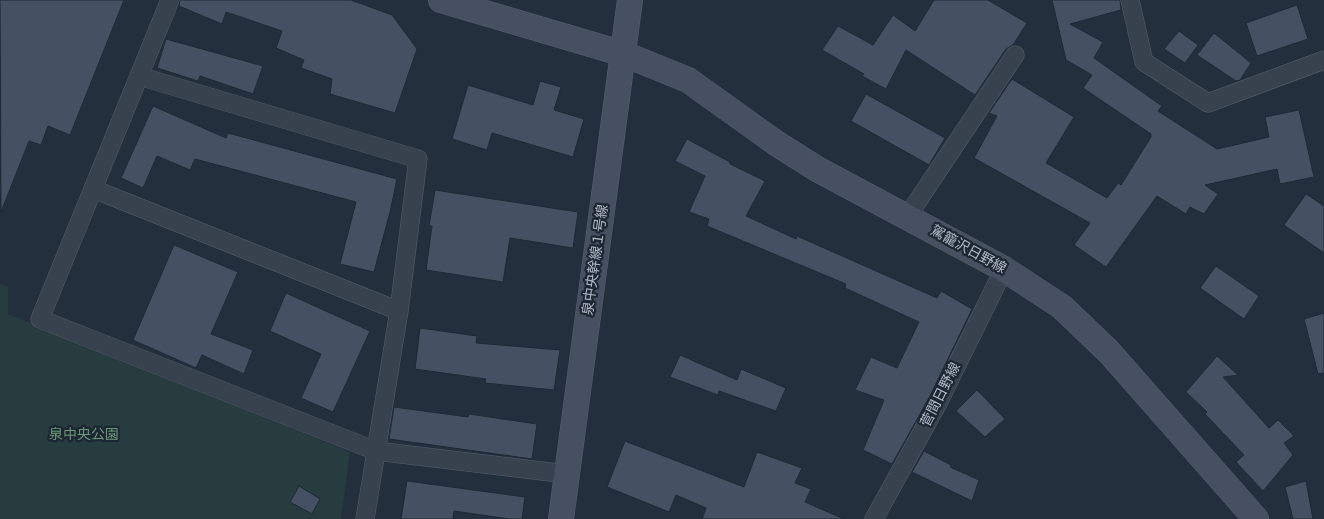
<!DOCTYPE html>
<html>
<head>
<meta charset="utf-8">
<style>
  body { margin:0 }
  canvas { display:block; background:#242f3e }
</style>
</head>
<body>
<canvas width="1324" height="519"></canvas>
<script>
const c = document.querySelector('canvas').getContext('2d');
c.lineJoin = 'round';
function fill(path, color) {
  c.fillStyle = color;
  c.fill(path, 'evenodd');
}
function shape(rows) {
  const path = new Path2D();
  for (const r of rows) {
    path.moveTo(r[0], r[1]);
    for (let i = 2; i < r.length; i += 2) path.lineTo(r[i], r[i + 1]);
  }
  return path;
}
function trace(path, color, width, dash) {
  c.strokeStyle = color;
  c.lineWidth = width;
  c.lineCap = dash ? 'butt' : 'round';
  c.setLineDash(dash || []);
  c.stroke(path);
}
function write(font, color, halo, rows, align = 'center') {
  c.font = font + ' "Archivo Narrow","Noto Sans JP",sans-serif';
  c.lineWidth = 4.5;
  c.setLineDash([]);
  c.textBaseline = 'middle';
  c.strokeStyle = halo;
  c.fillStyle = color;
  for (const [text, x, y, turn = 0] of rows) {
    c.save();
    c.translate(x, y);
    c.rotate((+turn || 0) * Math.PI / 180);
    c.textAlign = isNaN(turn) ? turn : align;
    if (halo) c.strokeText(text, 0, 0);
    c.fillText(text, 0, 0);
    c.restore();
  }
}
fill(shape([
  [0,284,8,287,8,314,350,452,341,519,0,519]
]), '#263c3f');
const building = shape([
  [0,0,124,0,70,135,48,126,41,145,29,141,1,212,0,0],
  [180,0,351,0,392,15,417,49,395,113,330,94,332,79,301,68,304,60,276,48,282,31,226,12,222,24,179,6,180,0],
  [934,0,988,0,1027,23,1013,45,1006,49,975,95,906,50,886,89,862,76,864,74,822,50,838,26,873,45,893,15,915,31,934,0],
  [1052,0,1120,0,1121,10,1070,24,1103,42,1094,58,1162,106,1158,111,1217,149,1269,137,1265,117,1299,110,1314,177,1280,184,1277,169,1205,185,1218,194,1204,214,1190,207,1186,214,1157,196,1106,267,1074,245,1090,223,974,158,997,116,989,113,1012,79,1074,117,1046,163,1107,198,1118,183,1121,185,1151,137,1151,134,1083,88,1092,75,1066,60,1052,0],
  [1297,5,1308,39,1257,56,1246,23,1297,5],
  [1179,31,1198,45,1185,63,1164,49,1179,31],
  [1214,33,1251,63,1240,80,1236,81,1197,55,1214,33],
  [166,39,263,66,253,94,200,76,198,81,157,68,166,39],
  [540,81,561,87,554,110,584,119,573,157,492,133,487,150,452,139,468,85,533,105,540,81],
  [866,94,945,138,929,165,851,121,866,94],
  [153,106,226,138,228,133,397,179,390,212,374,272,340,264,356,202,195,159,190,170,157,156,143,188,121,178,153,106],
  [687,139,730,162,730,164,765,181,746,216,796,239,797,236,937,298,941,291,972,309,929,398,892,464,863,450,884,400,855,390,871,357,897,368,919,322,845,288,846,284,707,226,709,219,689,212,705,176,675,161,687,139],
  [435,190,578,212,573,248,510,238,503,282,426,270,432,226,429,226,435,190],
  [1306,194,1324,206,1324,253,1284,225,1306,194],
  [174,245,238,272,211,334,253,350,244,374,202,355,196,368,133,340,174,245],
  [1216,266,1259,296,1244,319,1200,288,1216,266],
  [286,293,370,331,333,412,301,398,321,354,270,331,286,293],
  [1324,313,1324,373,1318,374,1304,319,1324,313],
  [420,328,477,336,476,343,560,350,554,390,485,383,486,379,415,369,420,328],
  [680,355,737,380,741,369,786,388,776,411,719,391,718,395,670,377,680,355],
  [1217,356,1238,375,1223,377,1269,428,1278,420,1294,436,1284,443,1293,455,1263,491,1236,462,1244,455,1205,414,1207,412,1186,392,1217,356],
  [977,390,1005,419,985,437,956,411,977,390],
  [394,407,468,417,469,414,537,424,532,459,389,439,394,407],
  [625,441,744,487,757,452,802,468,795,483,811,489,805,502,844,519,702,519,706,508,676,495,669,512,607,487,625,441],
  [924,451,951,465,950,467,979,480,972,501,912,472,924,451],
  [407,481,525,497,522,519,509,519,454,511,453,519,401,519,407,481],
  [1306,481,1313,519,1293,519,1285,487,1306,481],
  [299,486,320,499,312,514,290,502,299,486]
]);
fill(building, '#455162');
trace(building, '#1f2835', 1);
const street = shape([
  [170,0,40,319,376,451,567,474],
  [1130,0,1144,62,1208,103,1324,60],
  [139,76,418,159,399,311,365,519],
  [93,189,399,311],
  [907,217,1015,55],
  [874,519,938,403,1004,269]
]);
const secondary = shape([
  [441,0,624,54,688,80,776,143,817,169,1004,269,1062,307,1109,352,1256,519],
  [561,519,630,0]
]);
trace(street, '#565f6c', 19);
trace(secondary, '#565f6c', 26);
trace(street, '#38414e', 18);
trace(secondary, '#465061', 25);
write('14px', '#b4bcc9', '#1d2633', [
  ["駕籠沢日野線",968,250,29],
  ["泉中央幹線１号線",596,260,-82],
  ["菅間日野線",941,395,-63]
]);
write('14px', '#6b9a76', '#1d2633', [
  ["泉中央公園",84,435]
]);
</script>
</body>
</html>
